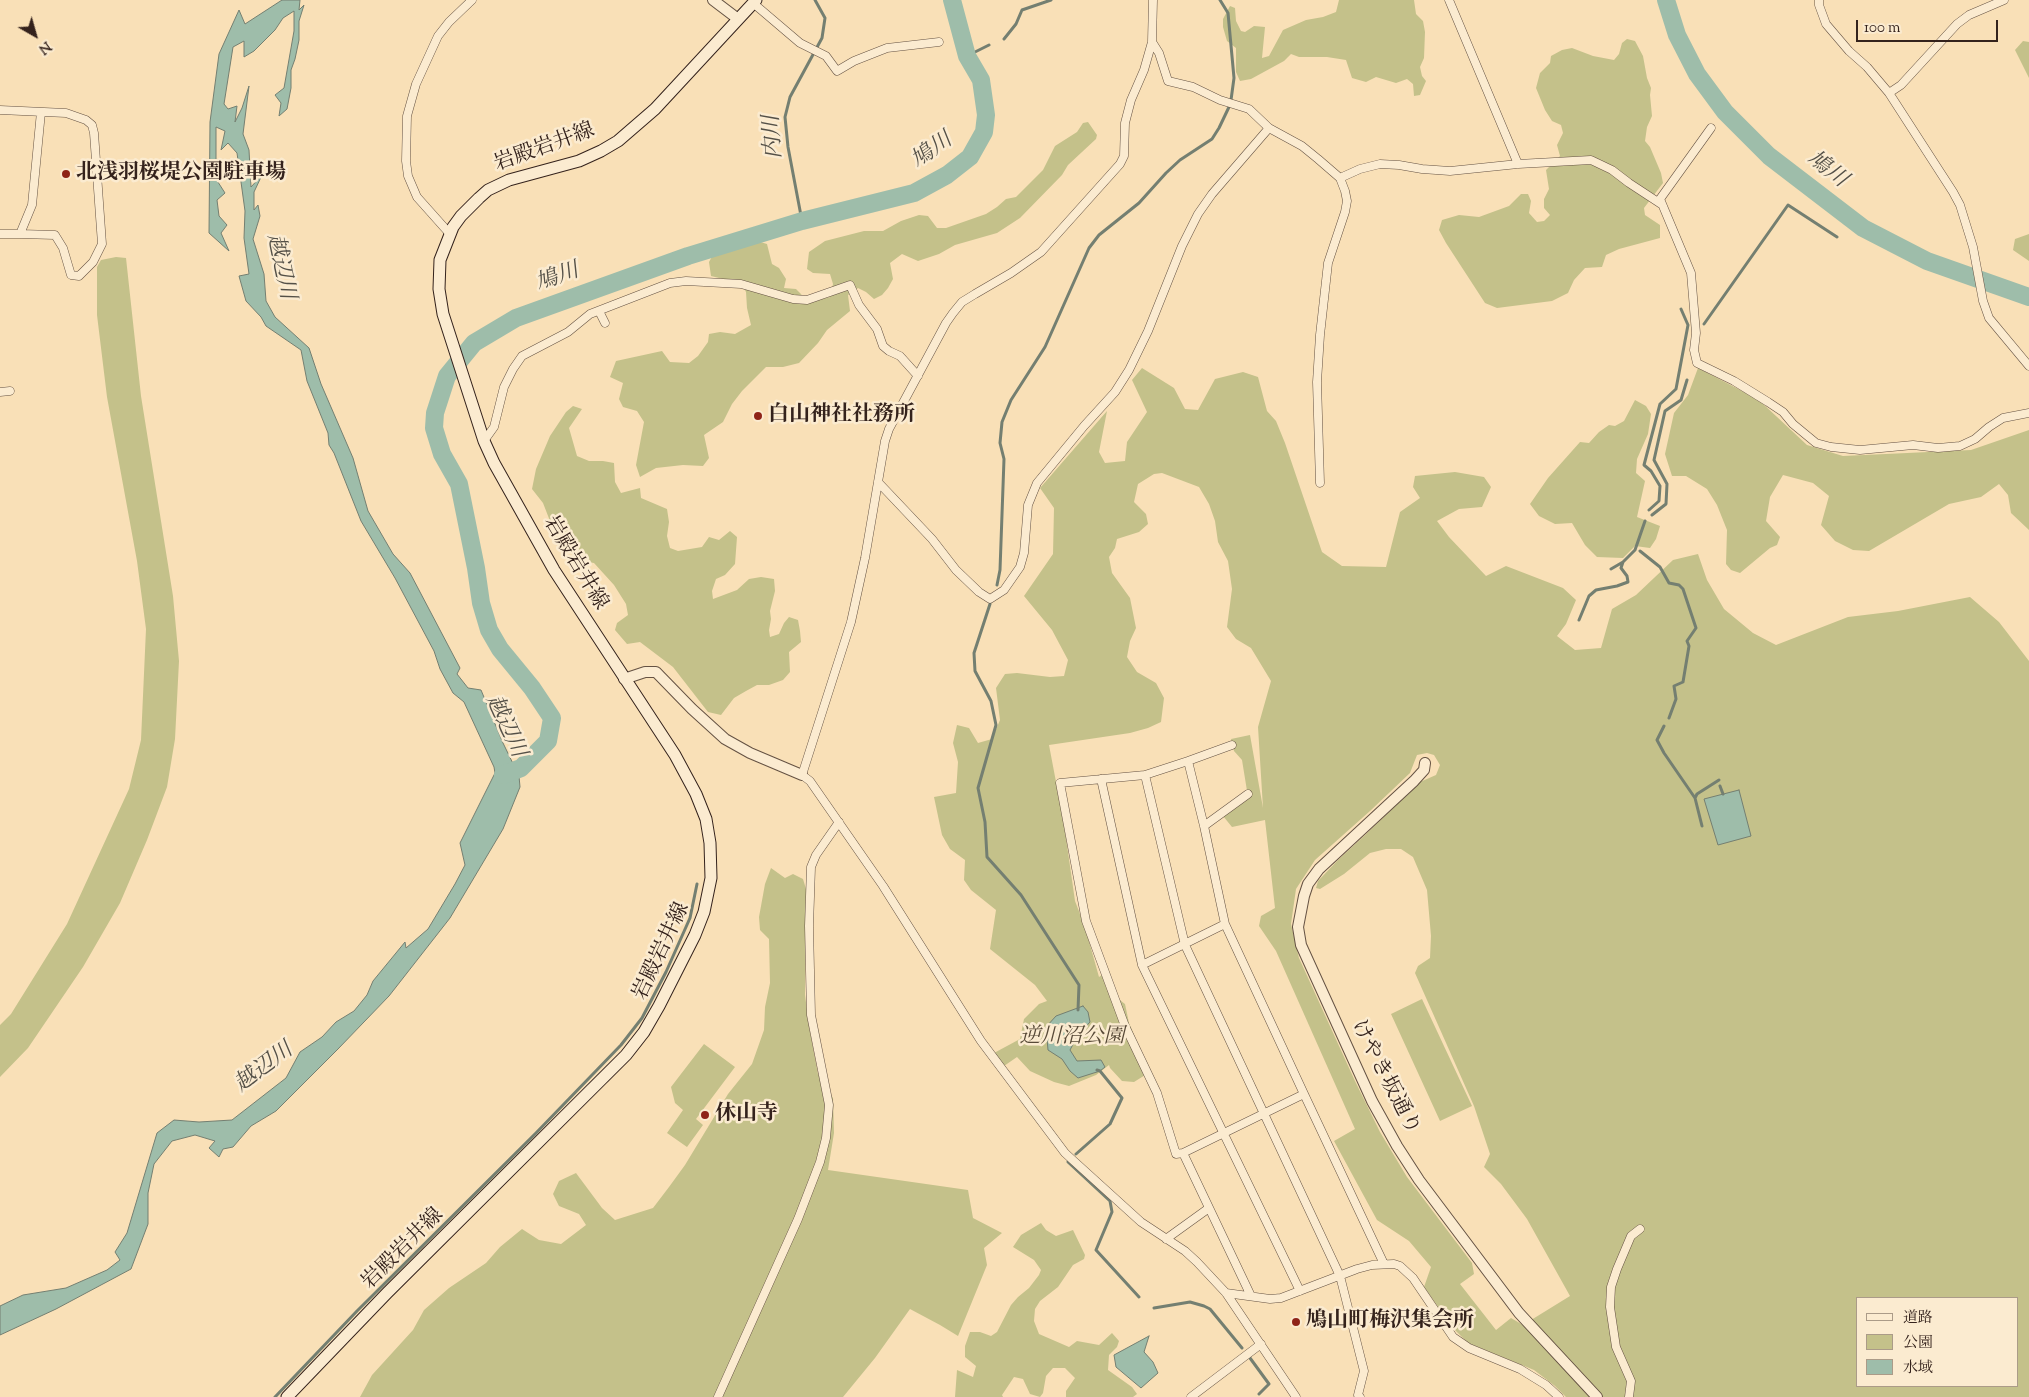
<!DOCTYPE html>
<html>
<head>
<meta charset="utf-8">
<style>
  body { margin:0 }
  #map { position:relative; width:2029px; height:1397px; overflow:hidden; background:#f9e0b7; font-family:"Sorts Mill Goudy","Noto Serif JP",serif }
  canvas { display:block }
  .legend { position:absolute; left:1856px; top:1297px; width:162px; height:90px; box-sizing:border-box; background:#fbebd0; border:1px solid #ab9b88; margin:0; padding:6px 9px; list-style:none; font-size:15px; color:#34221c }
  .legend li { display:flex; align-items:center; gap:10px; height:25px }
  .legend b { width:25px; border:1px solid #ab9b88 }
  .north { position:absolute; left:10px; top:10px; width:50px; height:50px; -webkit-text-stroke:4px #fbebd0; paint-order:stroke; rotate:142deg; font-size:14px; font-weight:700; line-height:20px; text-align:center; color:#34221c }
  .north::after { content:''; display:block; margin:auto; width:18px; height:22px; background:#34221c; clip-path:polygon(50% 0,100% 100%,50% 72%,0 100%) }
  .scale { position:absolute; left:1856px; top:20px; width:142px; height:22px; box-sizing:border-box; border:2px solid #34221c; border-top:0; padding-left:6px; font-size:15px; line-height:18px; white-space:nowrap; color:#34221c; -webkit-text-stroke:4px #fbebd0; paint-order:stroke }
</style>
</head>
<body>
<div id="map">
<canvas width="2029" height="1397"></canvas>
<ul class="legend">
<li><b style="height:6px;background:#fbebd0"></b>道路</li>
<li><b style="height:14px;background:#c4c18a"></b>公園</li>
<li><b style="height:14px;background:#9ebdaa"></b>水域</li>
</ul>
<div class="north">N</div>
<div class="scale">100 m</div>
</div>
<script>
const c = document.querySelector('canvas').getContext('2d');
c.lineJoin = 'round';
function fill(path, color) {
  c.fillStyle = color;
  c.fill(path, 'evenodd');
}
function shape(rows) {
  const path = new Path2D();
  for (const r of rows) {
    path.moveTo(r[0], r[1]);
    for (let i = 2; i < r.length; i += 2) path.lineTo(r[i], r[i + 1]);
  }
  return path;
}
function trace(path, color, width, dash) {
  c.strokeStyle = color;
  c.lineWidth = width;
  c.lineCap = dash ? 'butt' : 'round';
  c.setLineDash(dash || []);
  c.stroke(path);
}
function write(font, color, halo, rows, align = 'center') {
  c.font = font + ' "Sorts Mill Goudy","Noto Serif JP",serif';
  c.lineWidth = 5;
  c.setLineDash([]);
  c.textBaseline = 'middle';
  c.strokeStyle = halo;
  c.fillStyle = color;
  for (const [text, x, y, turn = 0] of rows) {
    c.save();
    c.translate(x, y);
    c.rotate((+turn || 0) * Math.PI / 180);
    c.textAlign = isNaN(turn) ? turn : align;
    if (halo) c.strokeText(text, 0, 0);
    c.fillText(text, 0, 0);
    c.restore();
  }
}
fill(shape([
  [1339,0,1414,0,1416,14,1423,21,1425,32,1424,58,1420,67,1422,76,1426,81,1420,95,1414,96,1413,84,1407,79,1396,83,1376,77,1366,82,1352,78,1346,60,1327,57,1299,57,1291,54,1284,61,1251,79,1240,81,1236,72,1236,48,1227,41,1223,27,1223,19,1230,6,1235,8,1236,21,1241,31,1245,32,1254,26,1265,27,1262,58,1269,56,1283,30,1306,20,1323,17,1336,12],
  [1627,39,1635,41,1643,56,1647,78,1651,88,1650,95,1652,116,1647,127,1645,141,1650,147,1661,173,1663,183,1644,208,1645,215,1660,225,1660,238,1619,249,1606,255,1602,267,1585,268,1574,280,1568,293,1552,301,1497,308,1485,303,1446,243,1439,230,1442,220,1459,215,1479,217,1509,206,1521,194,1528,194,1531,201,1529,213,1537,222,1544,221,1550,215,1544,208,1544,199,1549,189,1546,170,1560,156,1557,145,1563,133,1561,125,1552,121,1545,110,1536,88,1540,73,1550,63,1551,56,1562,50,1572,48,1593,56,1614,60,1619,54,1622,43],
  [2023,41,2029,42,2029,78,2015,50],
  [1088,122,1097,135,1096,139,1068,165,1062,175,1020,218,997,233,955,245,939,254,918,261,902,254,890,263,893,279,888,288,882,295,874,299,866,292,858,288,848,295,850,311,827,330,818,343,799,363,783,367,766,367,742,391,732,404,723,422,704,435,709,458,703,466,683,465,656,468,640,477,636,465,644,422,637,411,623,407,619,399,623,383,610,377,616,361,662,351,670,362,689,363,698,356,708,342,709,334,720,332,735,334,751,325,747,308,746,292,739,280,727,280,711,276,709,262,714,253,757,241,767,244,772,264,779,268,786,279,784,288,796,289,801,294,807,303,830,297,833,284,830,274,813,273,807,269,809,252,825,241,864,231,883,231,901,221,919,215,928,216,937,228,946,228,986,214,997,207,1006,199,1016,197,1043,170,1055,146,1077,132,1083,123],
  [2029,234,2029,261,2013,250,2015,239],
  [116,257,126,258,141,396,173,596,179,661,175,739,167,787,147,840,120,903,83,967,28,1048,0,1077,0,1025,11,1014,67,924,129,789,141,740,146,629,137,561,107,397,97,315,97,267,101,260],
  [1142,368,1174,388,1185,409,1198,410,1215,379,1243,372,1258,377,1267,411,1276,421,1285,443,1322,552,1342,566,1386,567,1400,512,1420,498,1413,487,1415,476,1455,472,1484,477,1491,487,1482,507,1459,509,1437,521,1449,537,1486,576,1506,566,1563,588,1576,600,1566,624,1557,636,1575,650,1601,648,1612,609,1636,595,1673,560,1698,554,1707,580,1724,609,1753,633,1776,645,1848,617,1898,611,1970,597,1999,622,2029,661,2029,1397,1566,1397,1555,1386,1534,1370,1468,1343,1454,1329,1424,1287,1431,1267,1409,1241,1377,1220,1334,1141,1355,1129,1276,951,1259,926,1261,916,1275,908,1265,820,1232,827,1223,816,1248,797,1242,760,1234,751,1231,739,1250,735,1263,808,1258,727,1271,681,1251,648,1236,639,1227,627,1232,589,1228,561,1218,542,1215,521,1209,504,1199,487,1162,473,1154,474,1138,484,1134,502,1146,514,1148,524,1139,532,1117,539,1115,548,1109,557,1112,573,1130,598,1136,628,1130,641,1127,657,1137,672,1156,683,1164,698,1161,722,1148,728,1130,733,1049,745,1064,824,1075,901,1085,927,1099,977,1102,975,1107,990,1125,1004,1129,1023,1137,1042,1136,1054,1147,1062,1150,1072,1134,1082,1122,1081,1110,1068,1109,1065,1096,1075,1069,1086,1054,1082,1030,1071,1017,1057,1004,1066,994,1053,1020,1039,1024,1019,1039,1004,1047,1001,1035,985,990,949,996,910,971,890,964,880,965,860,950,849,942,835,934,797,956,793,958,762,953,743,957,725,969,728,978,743,992,739,1000,720,996,688,1005,674,1017,673,1050,677,1064,676,1068,660,1052,630,1024,596,1053,554,1054,508,1040,488,1107,411,1099,452,1105,463,1125,461,1127,442,1147,412,1132,380],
  [1427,753,1434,755,1440,765,1436,775,1420,782,1364,836,1338,860,1318,881,1316,888,1320,889,1344,874,1370,853,1386,849,1401,849,1413,857,1427,890,1431,936,1430,958,1418,966,1415,973,1474,1106,1490,1154,1484,1167,1501,1184,1527,1219,1570,1296,1523,1325,1511,1318,1496,1330,1460,1284,1474,1274,1472,1263,1407,1177,1380,1132,1355,1081,1299,958,1291,924,1296,889,1315,860,1370,811,1410,773,1417,755],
  [1858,1298,2018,1298,2018,1386,1858,1386],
  [1698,368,1744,392,1761,402,1807,445,1843,456,1971,450,2029,430,2029,530,2011,513,2008,495,1999,484,1981,497,1949,504,1869,551,1853,550,1835,541,1821,525,1829,496,1813,483,1783,475,1770,497,1766,521,1780,537,1777,545,1770,548,1740,573,1731,570,1726,564,1727,530,1717,505,1707,489,1686,476,1672,476,1665,454,1674,413,1688,395],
  [1635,400,1646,406,1651,414,1648,434,1637,459,1636,473,1645,481,1637,517,1660,526,1656,539,1650,548,1635,546,1623,558,1597,557,1585,545,1572,523,1555,524,1539,516,1530,504,1548,478,1580,442,1589,443,1599,432,1609,425,1615,426,1624,421],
  [573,406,582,409,569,428,577,456,589,461,603,461,614,463,615,482,621,493,640,488,641,498,667,509,669,522,667,536,670,548,678,551,702,547,709,537,719,540,730,531,737,537,735,564,725,575,716,579,712,591,713,599,737,590,749,579,761,577,774,579,775,591,770,611,771,619,769,630,770,637,779,634,784,623,789,617,798,620,800,631,801,642,789,652,790,672,783,680,769,685,757,685,746,691,734,698,721,715,708,712,673,667,640,642,627,644,615,630,617,623,628,615,626,604,614,585,594,563,582,561,561,546,550,533,550,521,543,503,532,489,536,469,550,436,566,412],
  [771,868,785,878,793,874,803,879,806,889,805,995,810,1032,818,1074,833,1098,834,1133,828,1170,968,1190,973,1218,1002,1233,984,1248,987,1265,958,1336,940,1325,910,1309,875,1358,843,1397,360,1397,372,1375,413,1330,424,1310,449,1288,486,1263,500,1247,522,1229,539,1240,561,1244,586,1225,579,1214,559,1206,553,1194,559,1181,576,1173,602,1208,615,1220,653,1208,669,1187,685,1165,728,1094,752,1064,764,1030,765,1007,770,983,769,939,760,930,759,917,765,884],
  [1422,999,1472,1106,1440,1121,1391,1014],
  [704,1044,735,1067,696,1119,703,1125,687,1147,667,1133,683,1110,675,1103,671,1087],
  [1041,1223,1046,1230,1056,1236,1073,1230,1085,1255,1084,1259,1073,1265,1058,1287,1040,1301,1035,1309,1034,1321,1039,1334,1069,1347,1077,1341,1099,1345,1112,1333,1119,1341,1117,1347,1109,1355,1108,1370,1132,1387,1137,1394,1133,1397,1066,1397,1066,1391,1075,1378,1065,1368,1053,1368,1046,1376,1043,1393,1040,1397,1030,1394,1023,1379,1014,1377,1002,1395,1003,1397,955,1397,957,1370,973,1377,976,1366,965,1357,965,1346,970,1332,980,1332,991,1336,997,1332,1011,1305,1018,1297,1029,1288,1039,1275,1041,1270,1034,1260,1013,1247,1021,1235]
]), '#c4c18a');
const water = shape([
  [282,0,300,0,299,10,304,5,299,21,299,40,295,59,291,70,291,88,287,109,279,116,281,103,275,95,284,88,294,31,294,11,283,18,275,30,254,51,244,57,244,41,233,47,224,104,228,109,237,106,235,122,242,108,249,86,243,134,249,150,251,187,262,175,254,192,254,210,258,205,260,216,253,239,264,274,266,301,275,317,309,348,321,384,353,458,368,511,393,554,410,573,460,668,457,674,468,688,481,690,503,743,519,776,520,787,503,829,450,918,389,996,338,1049,276,1111,251,1126,233,1147,223,1149,219,1157,209,1148,215,1141,195,1135,172,1141,154,1164,148,1193,148,1224,131,1269,56,1309,0,1335,0,1306,23,1295,66,1288,107,1270,120,1260,115,1252,127,1233,157,1133,174,1120,199,1122,232,1120,286,1078,300,1052,322,1037,336,1022,354,1011,367,995,373,981,405,942,406,948,428,929,455,884,465,865,460,843,495,773,494,767,464,702,453,693,440,669,434,651,395,578,361,521,334,453,329,445,328,433,307,381,301,350,266,326,261,317,246,301,239,276,249,274,244,238,245,211,237,153,228,143,221,150,225,131,216,127,216,179,225,193,217,200,219,216,227,225,221,233,229,251,209,233,210,122,219,54,239,10,245,24,282,0],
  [1739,790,1751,836,1718,845,1704,799,1739,790],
  [1083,1006,1088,1012,1090,1022,1078,1035,1070,1050,1077,1061,1101,1060,1105,1067,1100,1071,1078,1078,1070,1071,1062,1059,1048,1050,1046,1027,1056,1016,1083,1006],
  [1149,1336,1144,1352,1153,1362,1158,1373,1141,1388,1116,1367,1114,1355,1149,1336]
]);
fill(water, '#9ebdaa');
trace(water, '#747f71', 1);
trace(shape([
  [1220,0,1228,13,1234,78,1231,100],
  [1004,39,1016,24,1022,10,1051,0],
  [967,56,989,45],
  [802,221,788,147,785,117,790,97,822,38,825,18,815,0],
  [1845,223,1848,216],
  [1704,324,1788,205,1837,237],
  [1649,510,1659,501,1660,486,1651,471,1644,465,1660,404,1676,389,1688,325,1681,309],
  [1652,515,1666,504,1667,484,1654,460,1665,411,1681,400,1687,380],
  [1640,551,1660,567,1669,583,1679,585,1683,589,1696,628,1687,641,1689,646,1683,682,1674,686,1676,699,1669,718],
  [1611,569,1623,562,1635,550,1645,521],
  [997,585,1000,570,1004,459,1000,443,1002,422,1011,400,1045,347,1089,248,1099,235,1139,203,1166,173,1180,160,1212,139,1219,128,1229,107],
  [990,604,974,653,975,671,991,701,996,725,978,788,985,822,987,857,1021,895,1079,985,1078,1010],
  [1579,620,1589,596,1596,590,1617,586,1628,582,1627,576,1621,568,1623,562],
  [1664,726,1657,740,1664,753,1695,798,1702,826],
  [1720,786,1723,794],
  [1695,798,1697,794,1719,780],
  [1076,1154,1110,1124,1122,1098,1100,1071,1097,1070],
  [1069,1160,1068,1162,1110,1201,1112,1212,1096,1250,1139,1297],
  [1154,1308,1190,1302,1204,1306,1210,1309,1242,1348],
  [1250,1358,1269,1384,1259,1394],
  [275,1397,357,1311,536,1133,621,1045,642,1018,666,972,690,918,697,884]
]), '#747f71', 3);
trace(shape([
  [1666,0,1677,35,1697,74,1725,112,1769,156,1863,228,1927,261,2029,297],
  [503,775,521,768,548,741,552,718,532,688,500,649,489,630,481,603,476,568,459,484,442,454,434,428,435,413,447,376,474,343,516,318,688,256,802,221,914,193,947,175,970,157,984,132,986,115,981,80,967,56,952,0]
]), '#9ebdaa', 18);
const minor = shape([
  [1153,0,1152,42,1144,70,1131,100,1125,123,1124,156,1120,164,1041,252,1011,273,975,294,962,302,953,313,946,323,889,429,885,441,865,558,851,622,802,775,810,781,883,886,981,1041,1065,1153,1141,1222,1185,1251,1197,1262,1226,1293,1296,1397],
  [1449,0,1518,164],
  [1819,0,1819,5,1826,24,1849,51,1867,67,1889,93,1953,192,1960,205,1973,247,1983,301,1989,318,2029,366],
  [753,3,800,43,826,56,837,71,854,61,887,48,939,42],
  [1152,42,1159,53,1168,81,1193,87,1220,100,1249,109,1269,128,1302,146,1318,159,1340,178,1345,191,1347,201,1345,212,1328,263,1320,335,1317,382,1320,483],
  [1889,93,1901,85,1957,24,1969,15,2004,0],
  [0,110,66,113,86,120,92,125,94,133,102,244,93,262,79,276,71,275,63,248,55,235,20,234],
  [1711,128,1660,199,1691,273,1696,333,1694,350,1697,363,1734,381,1768,402,1783,412,1793,424,1816,443,1831,447,1860,450,1913,445,1938,448,1960,446,1975,439,1989,427,2003,418,2029,413],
  [1340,178,1360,169,1380,164,1399,165,1422,169,1450,171,1518,164,1591,160,1612,170,1629,183,1661,204],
  [0,234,20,234,32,205,41,112],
  [450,234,417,197,408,176,406,161,407,116,416,84,438,36,449,22,472,0],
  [599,311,605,323],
  [0,392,10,391],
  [484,441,494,427,504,387,513,369,522,356,568,332,590,314,670,283,686,281,741,284,793,299,807,300,850,285,859,305,877,329,883,346,889,351,900,356,918,376],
  [878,482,932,539,956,570,979,592,990,599,1004,590,1020,567,1024,553,1028,505,1037,483,1084,426,1115,392,1129,370,1148,331,1182,246,1198,214,1212,194,1269,128],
  [1188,761,1232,745],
  [1145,775,1185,945,1340,1276,1364,1371,1358,1395,1360,1397],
  [1101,779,1142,965,1300,1291],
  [1204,826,1248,794],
  [1142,965,1225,924],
  [1304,1094,1183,1153,1176,1154,1157,1093,1125,1026,1086,921,1060,783,1145,775,1188,761,1204,826,1225,924,1304,1094,1384,1264],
  [1183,1153,1251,1296],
  [1166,1239,1209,1208],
  [1226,1293,1270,1299,1281,1298,1357,1269,1372,1265,1394,1264,1400,1266,1413,1278,1453,1337,1469,1348,1520,1369,1546,1385,1559,1397],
  [718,1397,798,1219,820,1162,826,1138,829,1105,811,1015,809,926,811,867,816,855,839,822],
  [1191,1397,1261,1344],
  [1629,1397,1631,1381,1616,1347,1610,1307,1611,1287,1617,1269,1631,1236,1640,1229]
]);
const tertiary = shape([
  [713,0,738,19],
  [624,679,645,672,656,672,692,709,725,739,750,753,802,775],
  [1425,763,1424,770,1414,781,1319,869,1308,884,1304,896,1298,927,1301,945,1372,1101,1397,1146,1419,1180,1519,1313,1597,1397]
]);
const secondary = shape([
  [287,1397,387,1293,626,1055,644,1032,659,1006,695,935,704,912,711,878,710,843,706,819,696,794,675,755,554,570,494,463,484,441,443,314,439,289,440,260,453,227,461,216,479,198,488,190,509,180,579,161,601,151,618,141,655,109,756,0]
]);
trace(minor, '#655243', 9);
trace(tertiary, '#655243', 12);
trace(secondary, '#34221c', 13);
trace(minor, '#fbebd0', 8);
trace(tertiary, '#fbebd0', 10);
trace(secondary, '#fbebd0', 11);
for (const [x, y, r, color] of [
  [66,174,5,"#8f2418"],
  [758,416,5,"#8f2418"],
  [705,1115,5,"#8f2418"],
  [1296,1322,5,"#8f2418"]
]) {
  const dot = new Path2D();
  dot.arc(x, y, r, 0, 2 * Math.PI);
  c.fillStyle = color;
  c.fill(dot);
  trace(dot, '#fbebd0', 2);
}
write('21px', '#34221c', '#fbebd0', [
  ["岩殿岩井線",545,149,-20],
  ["岩殿岩井線",574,564,59],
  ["岩殿岩井線",663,952,-65],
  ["けやき坂通り",1384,1078,63],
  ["岩殿岩井線",404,1250,-45]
]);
write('bold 21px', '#34221c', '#fbebd0', [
  ["北浅羽桜堤公園駐車場",76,174],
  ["白山神社社務所",768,416],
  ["休山寺",715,1115],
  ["鳩山町梅沢集会所",1306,1322]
], 'left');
write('italic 21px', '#584a38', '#fbebd0', [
  ["逆川沼公園",1072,1038]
]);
write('italic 22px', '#545047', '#fbebd0', [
  ["内川",775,137,-94],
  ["鳩川",933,152,-36],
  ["鳩川",1826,171,37],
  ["越辺川",279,267,78],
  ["鳩川",558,279,-20],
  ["越辺川",504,727,65],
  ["越辺川",265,1069,-37]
]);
</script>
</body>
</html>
